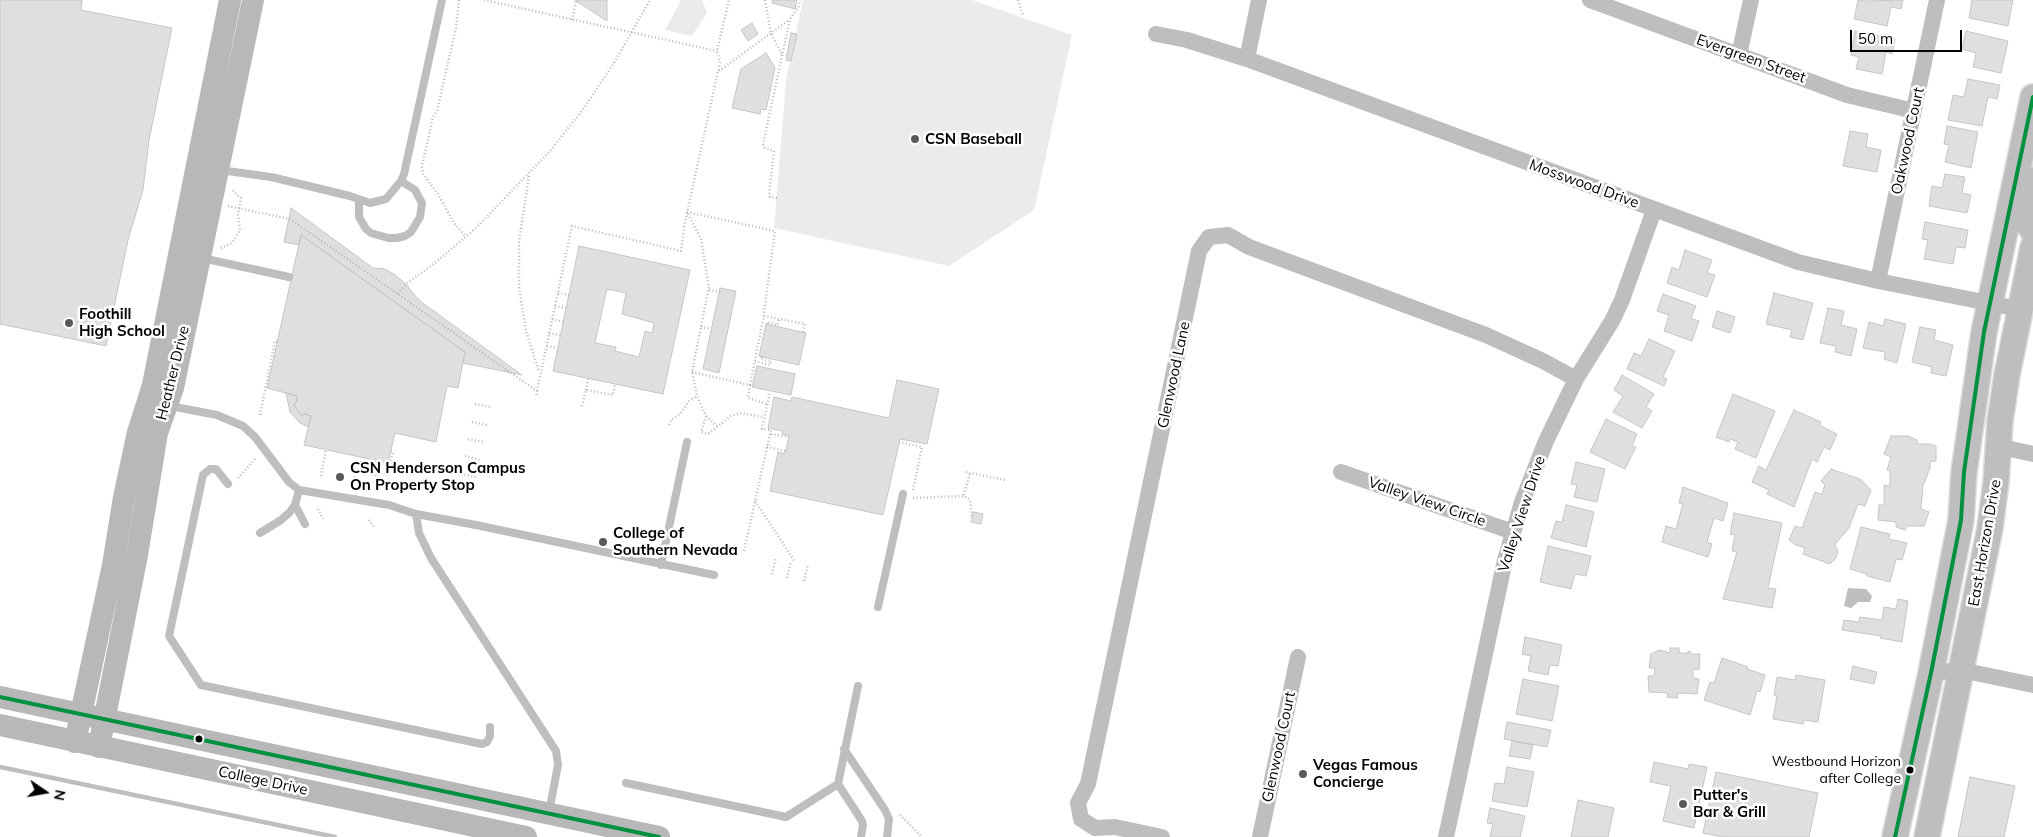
<!DOCTYPE html>
<html>
<head>
<meta charset="utf-8">
<style>
  body { margin:0 }
  #map { position:relative; width:2033px; height:837px; overflow:hidden; background:#fff; font-family:Mulish,sans-serif }
  canvas { display:block }
  .north { position:absolute; left:20px; top:767px; width:50px; height:50px; -webkit-text-stroke:4px #fff; paint-order:stroke; rotate:102deg; font-size:14px; font-weight:700; line-height:20px; text-align:center; color:#000 }
  .north::after { content:''; display:block; margin:auto; width:18px; height:22px; background:#000; clip-path:polygon(50% 0,100% 100%,50% 72%,0 100%) }
  .scale { position:absolute; left:1850px; top:30px; width:112px; height:22px; box-sizing:border-box; border:2px solid #000; border-top:0; padding-left:6px; font-size:15px; line-height:18px; white-space:nowrap; color:#000; -webkit-text-stroke:4px #fff; paint-order:stroke }
</style>
</head>
<body>
<div id="map">
<canvas width="2033" height="837"></canvas>
<div class="north">N</div>
<div class="scale">50 m</div>
</div>
<script>
const c = document.querySelector('canvas').getContext('2d');
c.lineJoin = 'round';
function fill(path, color) {
  c.fillStyle = color;
  c.fill(path, 'evenodd');
}
function shape(rows) {
  const path = new Path2D();
  for (const r of rows) {
    path.moveTo(r[0], r[1]);
    for (let i = 2; i < r.length; i += 2) path.lineTo(r[i], r[i + 1]);
  }
  return path;
}
function trace(path, color, width, dash) {
  c.strokeStyle = color;
  c.lineWidth = width;
  c.lineCap = dash ? 'butt' : 'round';
  c.setLineDash(dash || []);
  c.stroke(path);
}
function write(font, color, halo, rows, align = 'center') {
  c.font = font + ' Mulish,sans-serif';
  c.lineWidth = 5;
  c.setLineDash([]);
  c.textBaseline = 'middle';
  c.strokeStyle = halo;
  c.fillStyle = color;
  for (const [text, x, y, turn = 0] of rows) {
    c.save();
    c.translate(x, y);
    c.rotate((+turn || 0) * Math.PI / 180);
    c.textAlign = isNaN(turn) ? turn : align;
    if (halo) c.strokeText(text, 0, 0);
    c.fillText(text, 0, 0);
    c.restore();
  }
}
fill(shape([
  [681,0,702,0,707,13,692,36,665,30],
  [803,0,972,0,1072,35,1034,210,949,266,774,228,786,81]
]), '#ebebeb');
fill(shape([
  [1848,588,1866,589,1872,596,1870,602,1858,602,1851,608,1844,606]
]), '#bebebe');
trace(shape([
  [0,767,335,837]
]), '#bebebe', 4.5);
const building = shape([
  [0,0,82,0,81,10,172,28,149,140,143,190,128,240,106,346,0,324,0,0],
  [575,0,607,0,607,21,576,1,575,0],
  [773,0,797,0,795,9,772,3,773,0],
  [1858,0,1866,1,1903,0,1901,9,1891,7,1887,26,1854,19,1858,0],
  [1972,0,2013,0,2008,26,1969,18,1972,0],
  [752,23,758,34,748,41,741,30,752,23],
  [1855,31,1895,39,1892,54,1886,52,1882,74,1856,69,1859,57,1851,55,1855,31],
  [1966,31,2008,41,2001,73,1973,67,1976,53,1962,49,1966,31],
  [791,33,797,34,791,61,786,60,791,33],
  [766,53,775,68,766,110,761,109,760,114,732,108,741,69,766,53],
  [1968,79,2000,85,1997,99,1988,97,1982,126,1948,120,1953,95,1964,97,1968,79],
  [1947,126,1978,132,1971,168,1945,162,1949,145,1944,144,1947,126],
  [1850,131,1868,134,1866,147,1881,150,1877,172,1843,166,1850,131],
  [1945,174,1965,177,1962,193,1971,195,1967,213,1929,206,1932,186,1942,188,1945,174],
  [291,208,373,268,385,269,394,274,406,284,416,297,424,304,522,375,463,363,465,352,301,235,299,245,284,242,291,208],
  [1925,222,1968,230,1965,248,1956,247,1953,264,1924,259,1928,240,1922,239,1925,222],
  [301,235,465,352,458,388,447,386,436,442,395,433,388,463,304,445,311,416,306,414,301,415,294,405,297,401,297,396,267,388,301,235],
  [579,246,690,270,663,394,553,371,579,246],
  [607,289,626,293,622,314,654,323,652,333,645,331,639,357,615,351,616,347,595,343,607,289],
  [1685,250,1712,260,1707,273,1715,275,1707,297,1667,283,1672,267,1679,270,1685,250],
  [720,288,736,291,719,373,703,369,720,288],
  [1774,293,1813,303,1803,340,1790,337,1792,330,1766,324,1774,293],
  [1663,294,1696,306,1691,318,1699,321,1692,341,1664,331,1669,315,1657,311,1663,294],
  [1828,308,1844,311,1841,325,1857,329,1851,356,1835,352,1836,346,1820,343,1828,308],
  [1717,311,1735,317,1730,333,1712,327,1717,311],
  [1885,319,1906,324,1897,363,1884,359,1885,352,1863,348,1869,322,1883,326,1885,319],
  [766,324,806,333,799,365,759,356,766,324],
  [1920,327,1936,330,1934,340,1953,345,1946,376,1931,373,1932,367,1912,362,1920,327],
  [1649,339,1675,351,1663,377,1667,379,1664,386,1627,369,1634,353,1641,356,1649,339],
  [757,366,795,374,791,395,752,387,757,366],
  [1622,375,1654,394,1646,407,1652,411,1642,428,1613,412,1623,396,1614,390,1622,375],
  [897,380,939,389,927,444,900,439,883,515,770,491,778,452,785,454,789,436,782,434,783,431,768,428,774,397,791,401,792,397,889,418,897,380],
  [286,393,297,396,297,401,294,405,301,415,306,414,311,416,308,427,300,423,290,412,286,393],
  [1733,394,1775,411,1756,458,1735,449,1738,442,1730,439,1729,442,1716,437,1733,394],
  [1794,410,1821,422,1819,425,1837,434,1830,450,1824,447,1817,462,1812,459,1794,507,1767,494,1769,490,1752,482,1759,466,1766,470,1794,410],
  [1606,419,1637,434,1632,446,1636,447,1625,469,1590,452,1606,419],
  [1891,436,1908,436,1917,440,1917,444,1929,444,1936,446,1936,461,1930,462,1930,468,1923,486,1921,509,1929,512,1924,526,1907,526,1905,530,1896,527,1896,522,1878,520,1879,505,1884,505,1884,485,1890,486,1890,471,1887,470,1891,457,1884,454,1891,436],
  [1576,462,1605,469,1597,502,1574,497,1577,485,1571,484,1576,462],
  [1831,469,1860,479,1871,490,1865,506,1858,504,1849,528,1836,543,1835,547,1838,550,1836,558,1830,564,1803,554,1805,548,1794,544,1789,540,1795,526,1802,528,1815,492,1822,494,1825,485,1821,481,1831,469],
  [1683,487,1728,503,1723,521,1714,518,1707,542,1712,544,1708,557,1662,542,1666,526,1676,529,1683,504,1679,503,1683,487],
  [1566,505,1594,512,1586,547,1551,538,1556,521,1562,522,1566,505],
  [973,512,983,514,981,524,971,522,973,512],
  [1734,513,1782,523,1768,588,1776,589,1772,608,1723,599,1737,552,1732,551,1735,535,1730,534,1734,513],
  [1861,527,1890,534,1889,539,1907,543,1902,560,1896,559,1890,582,1867,576,1867,574,1850,569,1861,527],
  [1548,546,1591,556,1586,576,1575,574,1571,589,1540,582,1548,546],
  [1898,599,1908,601,1902,642,1880,638,1881,636,1842,630,1844,620,1859,622,1860,617,1882,620,1884,607,1896,609,1898,599],
  [1525,637,1562,645,1558,666,1550,665,1548,675,1528,671,1531,656,1522,654,1525,637],
  [1670,648,1679,648,1679,653,1688,653,1688,651,1691,652,1691,654,1700,654,1699,670,1693,669,1693,678,1699,679,1697,694,1678,693,1677,698,1667,697,1668,693,1649,692,1648,676,1654,676,1655,668,1649,668,1651,654,1659,650,1670,653,1670,648],
  [1722,658,1748,667,1747,669,1765,675,1760,692,1757,691,1750,715,1704,700,1710,682,1714,683,1722,658],
  [1853,666,1877,672,1874,684,1850,679,1853,666],
  [1796,675,1825,680,1818,722,1804,720,1803,724,1773,719,1777,696,1774,695,1777,677,1795,680,1796,675],
  [1523,679,1559,686,1552,721,1516,714,1523,679],
  [1507,722,1551,730,1547,747,1504,739,1507,722],
  [1512,741,1533,745,1530,759,1509,756,1512,741],
  [1654,762,1688,769,1689,764,1707,767,1694,828,1663,821,1671,786,1650,782,1654,762],
  [1507,767,1534,772,1527,807,1492,801,1495,783,1504,784,1507,767],
  [1716,772,1818,793,1809,837,1722,837,1703,833,1716,772],
  [1970,777,2015,786,2004,837,1958,837,1970,777],
  [1578,800,1614,808,1608,837,1571,837,1578,800],
  [1490,808,1525,816,1520,837,1490,837,1493,824,1487,823,1490,808]
]);
fill(building, '#dfdfdf');
trace(building, '#c6c6c6', 1);
const primary = shape([
  [2032,180,2026,211,2029,225,2033,231],
  [1895,837,1931,673,1961,520,1964,472,1984,332,2033,97],
  [1927,837,1990,528,1996,482,2000,421,2007,375,2033,247]
]);
trace(primary, '#dbdbdb', 28);
trace(shape([
  [459,0,456,28,437,111,433,117,422,166,423,174,438,194,454,223,466,237],
  [484,0,717,51],
  [765,0,771,33,782,55],
  [1018,0,1023,16],
  [572,20,576,1],
  [719,71,789,20],
  [529,176,519,241,519,287,526,331,539,372],
  [777,198,770,197,769,195,774,151,765,148,763,144,790,19,799,6,800,0],
  [228,206,290,219,537,391,536,397],
  [687,212,775,231,763,320,750,385,692,372],
  [688,214,701,239,709,287,692,372,697,396,706,416,717,426],
  [221,248,232,243,240,230,238,215,241,198,232,190],
  [709,290,720,292],
  [558,293,569,295],
  [398,294,406,284,435,263,476,228,551,150,584,108,614,63,650,0],
  [555,306,566,308],
  [764,316,805,324,803,332],
  [552,319,563,322],
  [767,324,767,322,778,325,779,319],
  [701,327,711,329],
  [549,333,560,335],
  [547,346,557,348],
  [755,361,770,365,771,361,760,358,761,357],
  [750,385,748,398,767,404],
  [586,390,588,378],
  [537,391,572,226,681,251,685,222,720,62,717,51,729,0],
  [475,404,491,407],
  [582,406,586,390,613,395,615,384],
  [260,415,275,341,278,342],
  [706,416,701,432,708,434,731,416,740,413,764,417],
  [472,422,487,425],
  [669,425,671,420,680,414,689,401,697,396],
  [771,434,789,437],
  [468,439,484,442],
  [899,442,922,447,913,490],
  [767,447,786,451],
  [465,456,480,460],
  [378,464,390,466,393,452,391,451],
  [966,472,1005,480],
  [461,474,477,477],
  [321,476,326,450],
  [355,477,356,472,378,461],
  [238,478,255,459],
  [374,483,378,463],
  [964,495,970,473],
  [913,498,964,496,970,500,972,517],
  [755,501,795,562],
  [318,509,323,519],
  [369,520,374,527],
  [744,551,771,430,762,429,770,392],
  [772,574,776,557],
  [787,578,791,561],
  [804,581,808,564],
  [900,815,922,837]
]), '#b9b9b9', 2.5, [1, 2.5]);
trace(shape([
  [220,170,271,177,350,196,370,203,386,199,401,181,404,174,442,0],
  [359,200,359,217,366,229,371,233,388,238,397,238,405,236,411,232,420,217,422,203,415,190,401,181],
  [202,258,289,277],
  [170,406,217,415,243,426,255,437,289,482,299,490,389,505,416,514,476,525,714,575],
  [228,484,216,469,210,469,203,475,169,636,201,685,482,744,487,742,490,736,490,727],
  [295,505,305,524],
  [416,514,419,533,431,558,556,751,558,765,549,812],
  [260,533,281,520,290,512,295,505,299,490],
  [661,565,687,442],
  [878,607,903,494],
  [858,686,838,784,862,821,863,825,861,837],
  [844,749,885,810,889,819,887,837],
  [626,783,786,817,838,784]
]), '#bebebe', 8);
trace(shape([
  [1590,0,1847,95,1914,111],
  [1156,34,1187,40,1247,59,1798,262,1878,281,2019,309],
  [1739,55,1751,0],
  [1247,59,1259,0],
  [1878,281,1937,0],
  [1997,446,2033,454],
  [1341,472,1513,532],
  [1931,673,1961,670,2033,685],
  [1162,837,1115,827,1095,828,1081,819,1078,803,1088,784,1199,251,1209,237,1228,235,1249,247,1486,335,1543,361,1576,379],
  [1260,837,1298,657],
  [1446,837,1505,560,1522,502,1546,441,1576,379,1612,321,1622,300,1654,210]
]), '#bebebe', 16);
trace(shape([
  [0,697,659,837],
  [0,725,526,837],
  [75,742,113,565,124,497,138,432,153,385,230,0],
  [99,747,137,555,157,433,173,388,253,0]
]), '#b8b8b8', 22);
trace(primary, '#bebebe', 25);
trace(shape([
  [0,697,659,837],
  [1895,837,1931,673,1961,520,1964,472,1984,332,2033,97]
]), '#009140', 4);
for (const [x, y, r, color] of [
  [915,139,5,"#595959"],
  [69,323,5,"#595959"],
  [340,477,5,"#595959"],
  [603,542,5,"#595959"],
  [199,739,4.5,"#000"],
  [1910,770,4.5,"#000"],
  [1303,774,5,"#595959"],
  [1683,804,5,"#595959"]
]) {
  const dot = new Path2D();
  dot.arc(x, y, r, 0, 2 * Math.PI);
  c.fillStyle = color;
  c.fill(dot);
  trace(dot, '#fff', 2);
}
write('14px', '#000', '#fff', [
  ["Westbound Horizon",1901,762],
  ["after College",1901,779]
], 'right');
write('15px', '#000', '#fff', [
  ["Evergreen Street",1751,59,20],
  ["Oakwood Court",1908,141,-78],
  ["Mosswood Drive",1584,184,20],
  ["Heather Drive",173,373,-76],
  ["Glenwood Lane",1174,375,-78],
  ["Valley View Circle",1427,502,19],
  ["Valley View Drive",1522,514,-72],
  ["East Horizon Drive",1985,543,-80],
  ["Glenwood Court",1279,747,-78],
  ["College Drive",263,781,12]
]);
write('bold 15px', '#000', '#fff', [
  ["CSN Baseball",925,139],
  ["Foothill",79,314],
  ["High School",79,331],
  ["CSN Henderson Campus",350,468],
  ["On Property Stop",350,485],
  ["College of",613,533],
  ["Southern Nevada",613,550],
  ["Vegas Famous",1313,765],
  ["Concierge",1313,782],
  ["Putter's",1693,795],
  ["Bar & Grill",1693,812]
], 'left');
</script>
</body>
</html>
